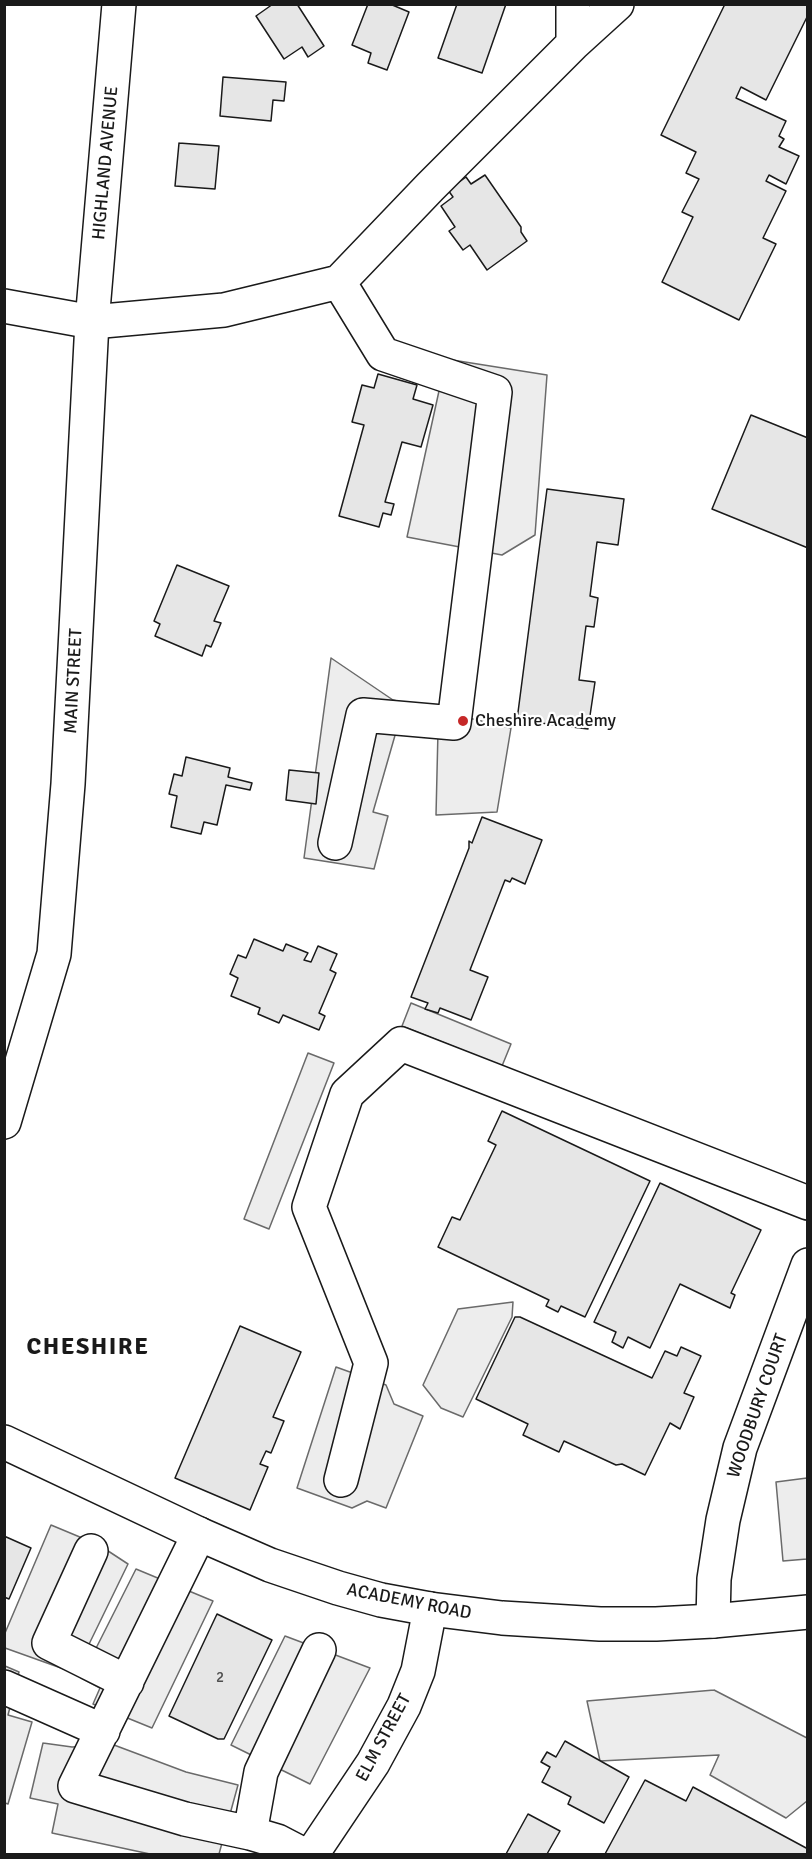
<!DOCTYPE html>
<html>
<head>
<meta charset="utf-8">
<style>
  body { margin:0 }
  #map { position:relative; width:812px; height:1859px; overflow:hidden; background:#fff; font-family:Signika,sans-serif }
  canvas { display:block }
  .frame { position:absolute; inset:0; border:6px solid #1a1a1a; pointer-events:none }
</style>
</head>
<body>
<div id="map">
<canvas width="812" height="1859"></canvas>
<div class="frame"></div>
</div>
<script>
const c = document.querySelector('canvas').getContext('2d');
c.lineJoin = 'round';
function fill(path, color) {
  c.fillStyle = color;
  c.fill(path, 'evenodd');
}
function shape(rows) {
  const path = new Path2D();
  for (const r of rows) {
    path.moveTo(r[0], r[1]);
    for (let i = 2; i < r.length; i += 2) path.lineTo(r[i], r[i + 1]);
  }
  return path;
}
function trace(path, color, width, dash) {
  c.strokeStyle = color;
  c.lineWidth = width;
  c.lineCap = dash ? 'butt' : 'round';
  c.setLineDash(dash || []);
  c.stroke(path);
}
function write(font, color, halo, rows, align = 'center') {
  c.font = font + ' Signika,sans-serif';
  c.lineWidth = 4.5;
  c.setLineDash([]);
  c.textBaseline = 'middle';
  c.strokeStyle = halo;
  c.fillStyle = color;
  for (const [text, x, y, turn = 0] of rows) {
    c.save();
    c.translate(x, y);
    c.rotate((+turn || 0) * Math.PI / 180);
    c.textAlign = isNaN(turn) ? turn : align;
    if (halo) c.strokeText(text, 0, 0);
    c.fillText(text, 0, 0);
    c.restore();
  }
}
const parking = shape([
  [446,359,547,375,535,535,502,555,407,537,446,359],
  [331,658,393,700,511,728,497,812,436,815,438,731,400,718,373,812,388,816,374,869,304,858,331,658],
  [411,1003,511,1044,502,1066,402,1026,411,1003],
  [308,1053,334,1063,269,1229,244,1219,308,1053],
  [513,1302,512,1317,463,1417,441,1408,423,1385,458,1309,513,1302],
  [336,1367,386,1385,394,1404,423,1416,386,1508,367,1501,352,1508,297,1488,336,1367],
  [807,1478,807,1559,783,1561,776,1482,807,1478],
  [51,1525,99,1545,128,1564,75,1673,5,1648,5,1633,51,1525],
  [136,1569,213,1601,152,1728,93,1704,100,1688,81,1678,136,1569],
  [285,1636,370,1668,310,1784,231,1745,285,1636],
  [5,1666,19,1672,8,1715,32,1722,8,1804,5,1803,5,1666],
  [714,1690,807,1738,807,1801,786,1818,710,1775,719,1755,600,1761,587,1701,714,1690],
  [43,1743,72,1747,114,1745,186,1772,238,1785,219,1854,150,1854,52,1833,58,1804,30,1798,43,1743]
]);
fill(parking, '#ededed');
trace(parking, '#6a6a6a', 1.5);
const building = shape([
  [273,4,297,4,324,46,308,57,302,47,284,59,256,16,273,4],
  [368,4,390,4,409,12,387,70,368,63,371,53,352,45,368,4],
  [457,4,506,4,482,73,438,58,457,4],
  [725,4,808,4,808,15,766,100,741,87,736,98,786,121,779,136,784,139,779,147,799,156,786,184,769,175,766,181,786,191,763,238,776,244,739,320,662,282,693,217,682,212,699,179,686,173,696,152,661,135,725,4],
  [223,77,286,82,284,101,273,100,271,121,220,116,223,77],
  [179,143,219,146,215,189,175,186,179,143],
  [485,175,521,227,521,232,527,241,487,270,470,245,463,250,449,231,455,227,441,206,453,197,448,190,466,177,471,184,485,175],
  [378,374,417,385,413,399,433,405,421,447,402,442,385,502,394,504,391,515,383,513,379,527,339,516,364,425,352,422,362,385,374,388,378,374],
  [751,415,808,438,808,548,712,509,751,415],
  [547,489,624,499,618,545,597,542,590,596,598,598,594,627,586,626,579,680,595,682,588,729,517,720,547,489],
  [177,565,229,586,214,621,221,623,211,647,206,645,202,656,155,636,160,624,154,621,177,565],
  [186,757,230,768,228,777,252,783,250,790,226,785,217,825,204,822,201,834,171,827,177,796,169,794,174,774,182,776,186,757],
  [289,770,319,773,316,804,286,800,289,770],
  [482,817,542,840,525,884,512,878,510,882,505,880,470,970,488,977,471,1020,440,1008,438,1013,425,1009,428,1003,411,997,469,848,469,841,472,843,482,817],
  [254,939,283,951,286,944,308,953,304,960,311,962,318,946,337,954,330,970,336,973,319,1013,325,1016,319,1030,283,1015,279,1023,258,1014,260,1008,231,996,238,978,230,974,238,955,246,958,254,939],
  [502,1111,650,1181,585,1317,561,1306,558,1312,546,1306,549,1300,438,1247,452,1217,460,1220,496,1145,488,1141,502,1111],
  [660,1183,761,1230,731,1293,735,1295,730,1308,680,1284,650,1348,628,1337,623,1348,612,1342,616,1332,594,1322,660,1183],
  [515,1317,520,1317,652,1378,665,1351,677,1356,681,1347,701,1356,684,1393,694,1397,680,1429,670,1423,645,1475,622,1464,616,1465,564,1441,559,1452,523,1435,528,1424,476,1399,515,1317],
  [240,1326,301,1352,273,1417,284,1421,271,1453,266,1451,260,1464,268,1467,250,1510,175,1478,240,1326],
  [4,1536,31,1548,9,1599,4,1597,4,1536],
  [217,1614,272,1640,224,1739,218,1739,169,1716,217,1614],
  [565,1741,629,1777,604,1823,568,1804,571,1797,542,1782,550,1767,541,1762,547,1752,556,1757,565,1741],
  [645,1780,686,1801,693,1787,808,1849,808,1854,605,1854,645,1780],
  [528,1814,560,1831,547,1854,506,1854,528,1814]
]);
fill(building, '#e6e6e6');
trace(building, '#1a1a1a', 1.5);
const minor = shape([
  [573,4,573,44],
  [92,322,224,310,339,282,430,187,573,44,617,4],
  [335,843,363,715,454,723,495,392,383,354,339,282],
  [341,1480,371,1363,309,1207,347,1094,401,1044,808,1203],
  [199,1534,75,1786,185,1819,250,1833,277,1841,302,1854],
  [91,1551,49,1643,127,1682],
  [713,1621,714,1579,723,1520,740,1448,808,1265],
  [4,1687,103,1731],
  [250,1833,261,1772,319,1650],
  [312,1854,373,1763,404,1706,418,1671,430,1609]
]);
const major = shape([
  [4,306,92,322],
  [4,1442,199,1534,270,1565,338,1588,381,1600,430,1609,502,1618,600,1624,656,1624,713,1621,808,1612]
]);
const highway = shape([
  [4,1122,54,954,68,784,92,322,119,4]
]);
trace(minor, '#1a1a1a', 36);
trace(major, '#1a1a1a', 36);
trace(highway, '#1a1a1a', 36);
trace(minor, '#fff', 33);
trace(major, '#fff', 33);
trace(highway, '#fff', 33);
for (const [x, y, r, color] of [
  [463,721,6,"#c62828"]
]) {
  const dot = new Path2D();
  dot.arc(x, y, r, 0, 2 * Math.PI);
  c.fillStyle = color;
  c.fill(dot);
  trace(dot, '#fff', 2);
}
write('15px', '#4d4d4d', null, [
  ["2",220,1678]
]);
write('18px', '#1a1a1a', '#fff', [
  ["HIGHLAND AVENUE",106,163,-85],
  ["MAIN STREET",74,681,-87],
  ["WOODBURY COURT",758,1406,-71],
  ["ACADEMY ROAD",409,1602,11],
  ["ELM STREET",384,1738,-62]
]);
write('18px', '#1a1a1a', '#fff', [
  ["Cheshire Academy",475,721]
], 'left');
c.letterSpacing = '1.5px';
write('bold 24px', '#1a1a1a', '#fff', [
  ["CHESHIRE",88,1348]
]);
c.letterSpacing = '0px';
</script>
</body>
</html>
